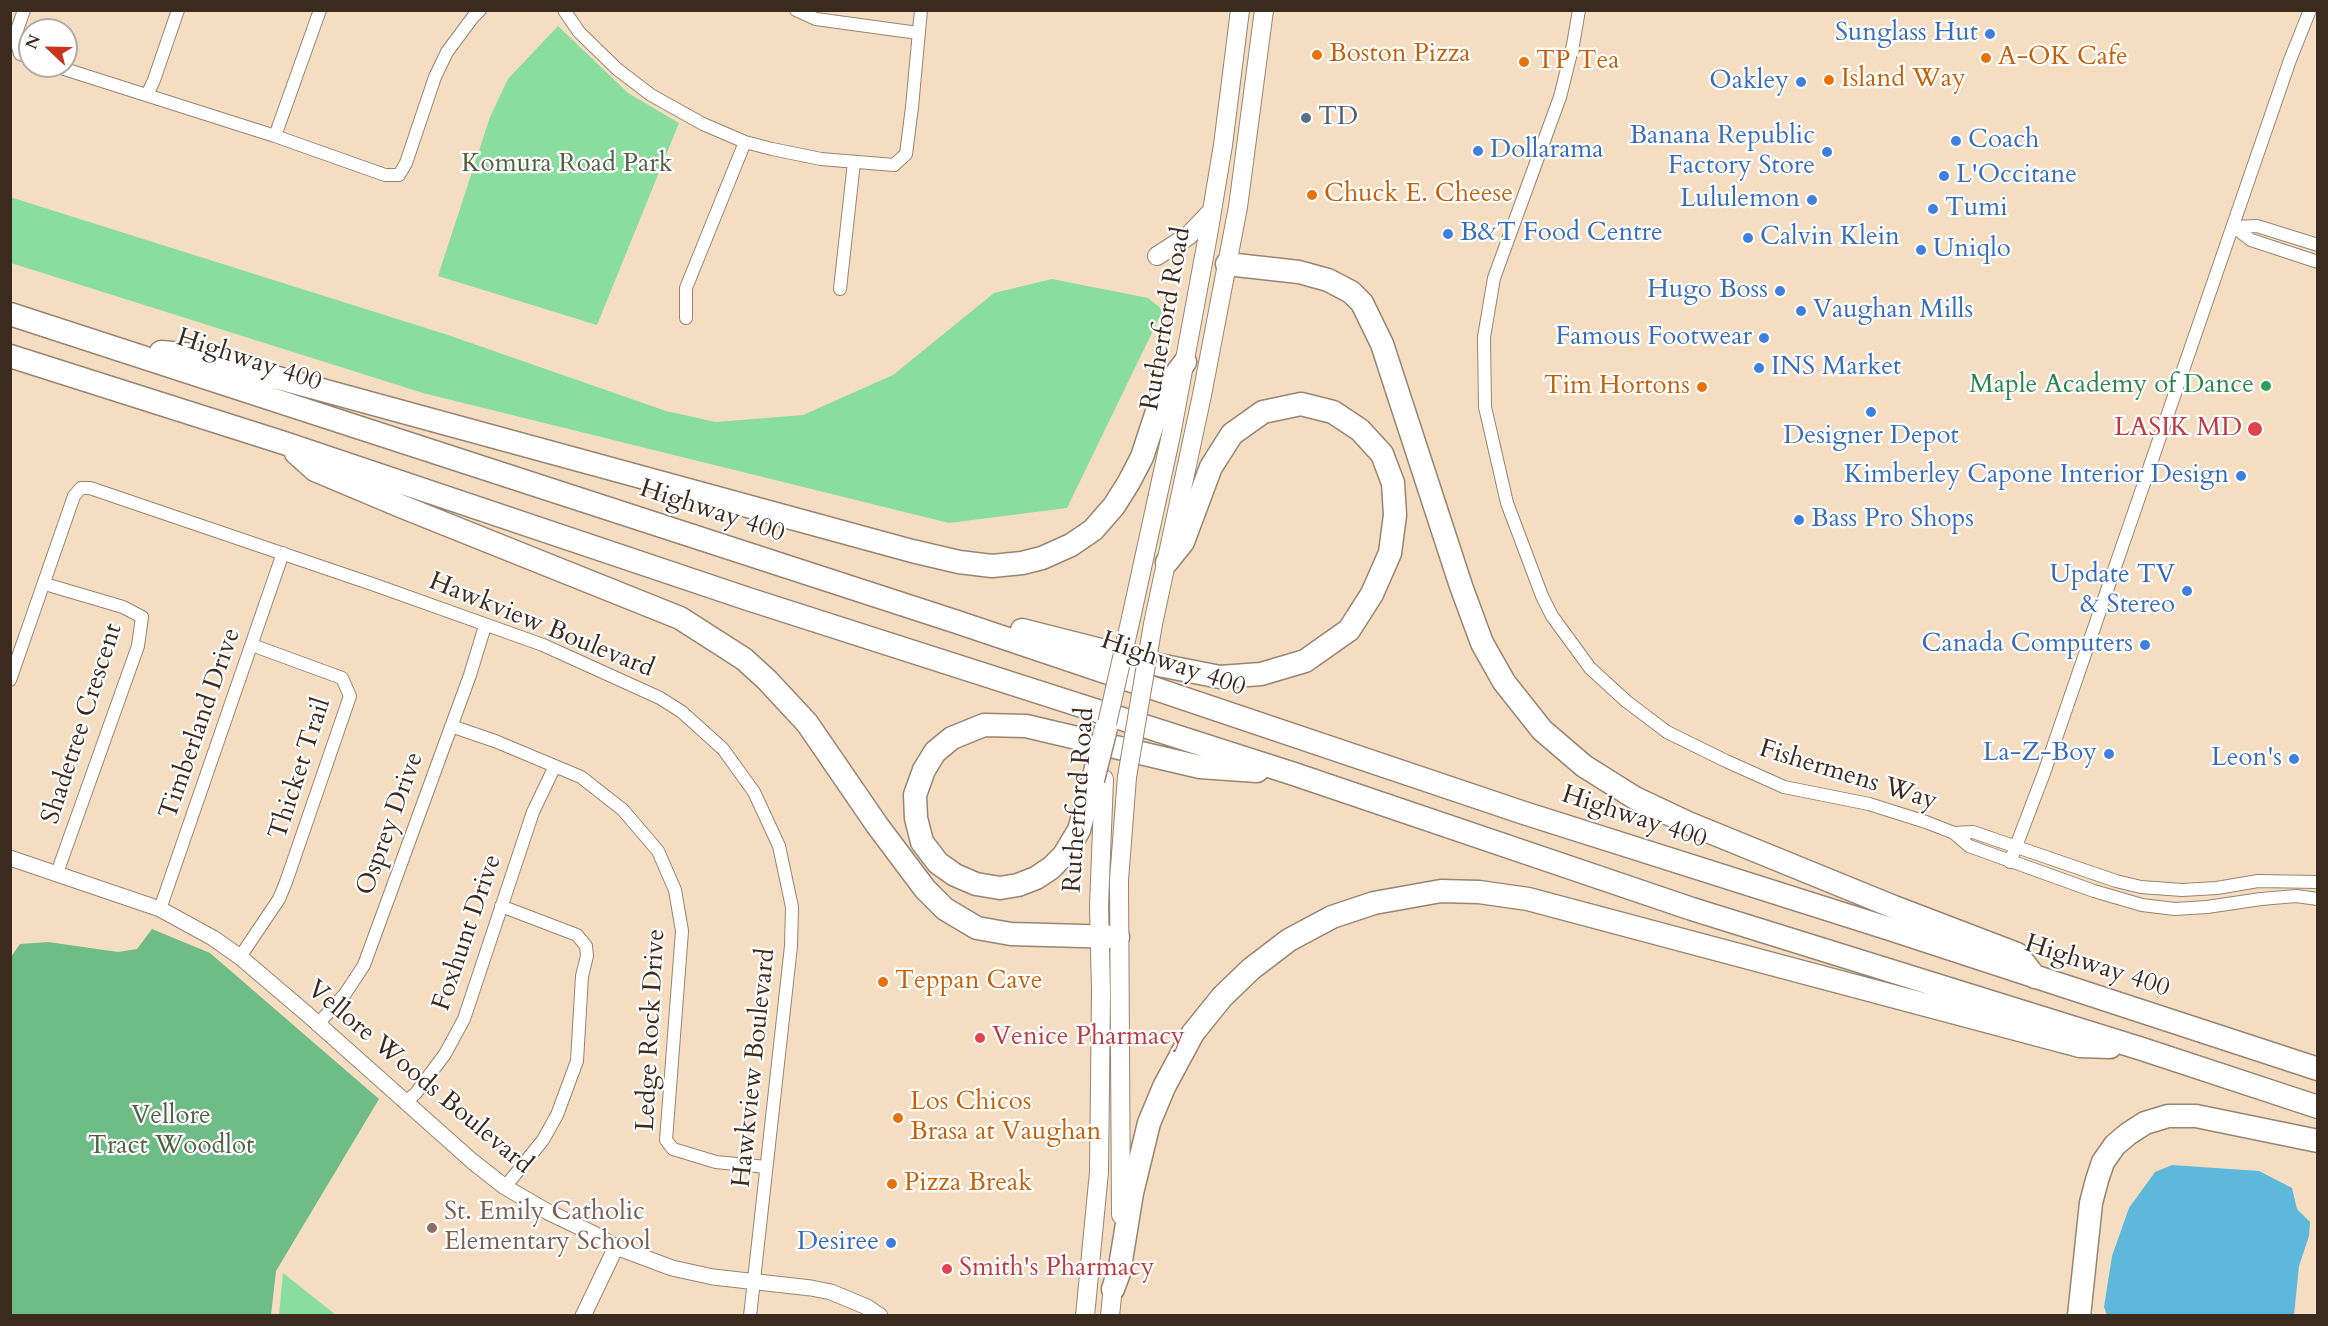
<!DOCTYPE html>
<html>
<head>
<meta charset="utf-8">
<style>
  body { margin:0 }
  #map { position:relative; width:2328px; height:1326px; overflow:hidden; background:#f5ddc2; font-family:Cardo,serif }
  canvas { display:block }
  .frame { position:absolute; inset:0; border:12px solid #3b2a1e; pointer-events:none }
  .north { position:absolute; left:18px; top:18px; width:60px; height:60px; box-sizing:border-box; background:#fff; border:2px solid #b1aaa5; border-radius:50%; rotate:292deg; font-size:16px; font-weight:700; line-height:24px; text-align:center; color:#3b2a1e }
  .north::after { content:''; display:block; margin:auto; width:21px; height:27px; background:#c8321e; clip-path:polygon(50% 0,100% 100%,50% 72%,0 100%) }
</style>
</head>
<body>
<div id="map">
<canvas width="2328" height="1326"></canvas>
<div class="frame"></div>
<div class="north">N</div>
</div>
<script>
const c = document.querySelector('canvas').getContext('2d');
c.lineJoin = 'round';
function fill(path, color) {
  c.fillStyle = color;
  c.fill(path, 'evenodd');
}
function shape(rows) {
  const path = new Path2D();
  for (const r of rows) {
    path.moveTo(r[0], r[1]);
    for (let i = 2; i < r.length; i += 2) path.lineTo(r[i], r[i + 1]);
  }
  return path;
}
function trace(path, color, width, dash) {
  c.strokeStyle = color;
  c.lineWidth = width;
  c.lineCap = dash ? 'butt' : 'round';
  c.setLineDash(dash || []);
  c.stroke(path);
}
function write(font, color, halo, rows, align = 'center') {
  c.font = font + ' Cardo,serif';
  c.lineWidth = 4.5;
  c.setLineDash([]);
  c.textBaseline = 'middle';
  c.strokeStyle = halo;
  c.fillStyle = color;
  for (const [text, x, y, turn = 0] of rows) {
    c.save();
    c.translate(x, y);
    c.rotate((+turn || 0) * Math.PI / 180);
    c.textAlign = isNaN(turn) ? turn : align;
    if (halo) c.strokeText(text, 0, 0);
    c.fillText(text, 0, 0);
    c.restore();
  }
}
fill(shape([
  [558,26,628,93,679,123,597,325,438,276,490,117,508,79],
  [10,197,448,335,666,411,716,422,803,415,893,375,994,293,1052,279,1148,298,1163,310,1067,508,949,523,423,393,11,263],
  [283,1273,336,1315,279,1315]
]), '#89dd9f');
fill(shape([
  [152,929,210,953,379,1099,276,1271,271,1315,11,1315,11,957,20,944,48,942,118,952,137,949]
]), '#6ebc86');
fill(shape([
  [2172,1165,2259,1171,2292,1188,2297,1209,2310,1222,2309,1236,2299,1266,2294,1315,2107,1315,2104,1307,2112,1256,2129,1208,2155,1172]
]), '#5db8db');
const minor = shape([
  [24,10,15,36,20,54,30,58],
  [564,10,579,32,617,69,651,95,703,124,745,142,772,149,821,159,894,165,906,154,912,107,921,10],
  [796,10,816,19,918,33],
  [1579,10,1573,45,1560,97,1494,278,1484,337,1485,407,1507,503,1542,596,1552,616,1590,668,1626,701,1667,732,1726,761,1784,787,1869,804,1926,822,1954,833,1969,846,2094,891,2142,905,2175,909,2207,907,2261,899,2296,896,2318,899],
  [55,66,275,136,385,175,399,175,406,163,435,77,447,52,473,17,480,10],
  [147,95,154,80,178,10],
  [275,136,320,10],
  [2234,227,2251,240,2318,262],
  [2234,227,2257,226,2318,245],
  [840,289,854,162],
  [686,318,686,288,745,142],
  [45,584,123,607,142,617,138,646,57,873],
  [10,680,74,496,81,488,90,488,375,585,543,645,660,698,682,712,723,749,754,792,779,846,792,907,791,946,750,1316],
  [451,726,495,741,581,777,623,810,658,851,675,890,682,931,666,1140,673,1149,716,1162,766,1167],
  [1954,833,1973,832,2116,881,2141,887,2182,890,2217,888,2258,881,2318,882],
  [2010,862,2044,773,2290,60,2310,10],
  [501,906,577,935,586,946,587,956,582,976,577,1061,557,1115,543,1140,505,1187],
  [160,909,283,553],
  [240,957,279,899,286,882,350,696,342,678,252,645],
  [317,1025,345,994,364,965,470,675,485,626],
  [406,1102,416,1093,445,1054,464,1019,533,812,555,766]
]);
const tertiary = shape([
  [10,858,160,909,213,938,240,957,307,1014,472,1161,505,1187,548,1212,594,1234,616,1247,672,1268,713,1277,811,1288,831,1292,867,1307,880,1316],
  [583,1316,616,1247]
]);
const secondary = shape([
  [1157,256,1188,236,1212,211],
  [1131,618,1171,435,1208,235,1223,145,1240,10],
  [1153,624,1202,395,1238,207,1264,10],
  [1121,1215,1119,880,1127,777],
  [1085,1316,1099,1172,1101,992,1099,906,1104,779],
  [1110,1316,1114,1276]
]);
const motorway = shape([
  [1227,264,1299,272,1328,280,1351,292,1362,303,1382,344,1461,586,1482,643,1504,682,1542,730,1584,766,1635,798,1688,823,1894,907,2017,954,2035,977],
  [10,314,957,622,1524,813,1890,929,2318,1069],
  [161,352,194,355,912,551,959,562,992,566,1022,563,1042,558,1071,545,1093,530,1114,506,1129,482,1142,457,1164,390,1185,362],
  [10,356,284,443,748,599,1294,774,1692,909,2142,1049,2318,1107],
  [296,453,315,470,403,507,680,618,744,659,767,680,807,723,877,825,925,889,945,909,977,928,1011,934,1118,937],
  [1022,630,1164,666,1220,677,1261,674,1305,661,1349,630,1372,594,1390,553,1395,515,1393,483,1382,454,1360,430,1333,412,1301,404,1263,412,1232,434,1211,467,1183,542,1167,562],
  [1093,780,1079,830,1064,855,1051,868,1036,878,1018,885,1000,888,976,884,955,875,938,863,922,842,916,818,915,795,924,770,935,752,952,738,984,725,1026,726,1200,767,1257,771],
  [1113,1289,1119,1273,1132,1193,1149,1123,1164,1087,1193,1033,1222,997,1251,969,1289,940,1332,917,1374,903,1441,891,1479,892,1528,899,2080,1046,2110,1047],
  [2079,1316,2091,1203,2097,1180,2103,1162,2115,1145,2128,1134,2145,1123,2168,1116,2196,1116,2318,1141]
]);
trace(minor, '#988470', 14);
trace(tertiary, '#988470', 17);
trace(secondary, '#988470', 20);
trace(motorway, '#988470', 25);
trace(minor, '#fff', 12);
trace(tertiary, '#fff', 15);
trace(secondary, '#fff', 18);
trace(motorway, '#fff', 22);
const secondaryBridge = shape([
  [1105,739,1106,728,1131,618],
  [1127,777,1153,624]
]);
const motorwayBridge = shape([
  [1093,780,1106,728]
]);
trace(secondaryBridge, '#988470', 20, []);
trace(motorwayBridge, '#988470', 25, []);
trace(secondaryBridge, '#fff', 18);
trace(motorwayBridge, '#fff', 22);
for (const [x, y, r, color] of [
  [1990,34,6,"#3f7fe0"],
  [1317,55,6,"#e8710a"],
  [1986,58,6,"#e8710a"],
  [1524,62,6,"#e8710a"],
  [1829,80,6,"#e8710a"],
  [1801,82,6,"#3f7fe0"],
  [1306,118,6,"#5c6f8a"],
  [1956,141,6,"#3f7fe0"],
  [1478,151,6,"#3f7fe0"],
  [1827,152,6,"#3f7fe0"],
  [1944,176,6,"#3f7fe0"],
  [1312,195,6,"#e8710a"],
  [1812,200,6,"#3f7fe0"],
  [1933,209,6,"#3f7fe0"],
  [1448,234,6,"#3f7fe0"],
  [1748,238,6,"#3f7fe0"],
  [1921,250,6,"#3f7fe0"],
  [1780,291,6,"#3f7fe0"],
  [1801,311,6,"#3f7fe0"],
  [1764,338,6,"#3f7fe0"],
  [1759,368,6,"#3f7fe0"],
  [2266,386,6,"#2e9e5b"],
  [1702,387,6,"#e8710a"],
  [1871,412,6,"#3f7fe0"],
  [2255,429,8,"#e0444e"],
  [2241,476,6,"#3f7fe0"],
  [1799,520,6,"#3f7fe0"],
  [2187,591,6,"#3f7fe0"],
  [2145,645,6,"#3f7fe0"],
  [2109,754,6,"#3f7fe0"],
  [2294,759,6,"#3f7fe0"],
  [883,982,6,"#e8710a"],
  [980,1038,6,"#e0444e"],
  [898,1118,6,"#e8710a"],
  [892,1184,6,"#e8710a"],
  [432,1228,6,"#8d6e63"],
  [891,1243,6,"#3f7fe0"],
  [947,1269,6,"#e0444e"]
]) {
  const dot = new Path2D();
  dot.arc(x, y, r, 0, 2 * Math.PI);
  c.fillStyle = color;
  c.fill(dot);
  trace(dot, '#fff', 2);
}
write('26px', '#366cbe', '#fff', [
  ["Sunglass Hut",1978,34],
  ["Oakley",1789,82],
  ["Banana Republic",1815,137],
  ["Factory Store",1815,167],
  ["Coach",1968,141,"left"],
  ["Dollarama",1490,151,"left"],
  ["L'Occitane",1956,176,"left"],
  ["Lululemon",1800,200],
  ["Tumi",1945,209,"left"],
  ["B&T Food Centre",1460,234,"left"],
  ["Calvin Klein",1760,238,"left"],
  ["Uniqlo",1933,250,"left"],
  ["Hugo Boss",1768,291],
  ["Vaughan Mills",1813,311,"left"],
  ["Famous Footwear",1752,338],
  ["INS Market",1771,368,"left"],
  ["Designer Depot",1871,437,"center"],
  ["Kimberley Capone Interior Design",2229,476],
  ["Bass Pro Shops",1811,520,"left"],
  ["Update TV",2175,576],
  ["& Stereo",2175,606],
  ["Canada Computers",2133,645],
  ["La-Z-Boy",2097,754],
  ["Leon's",2282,759],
  ["Desiree",879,1243]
], 'right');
write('26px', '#c56008', '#fff', [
  ["Boston Pizza",1329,55],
  ["A-OK Cafe",1998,58],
  ["TP Tea",1536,62],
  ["Island Way",1841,80],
  ["Chuck E. Cheese",1324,195],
  ["Tim Hortons",1690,387,"right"],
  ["Teppan Cave",895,982],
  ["Los Chicos",910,1103],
  ["Brasa at Vaughan",910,1133],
  ["Pizza Break",904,1184]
], 'left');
write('26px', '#4e5e75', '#fff', [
  ["TD",1318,118]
], 'left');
write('26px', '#526045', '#fff', [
  ["Komura Road Park",567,165],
  ["Vellore",171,1117],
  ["Tract Woodlot",171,1147]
]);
write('26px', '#3b2a1e', '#fff', [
  ["Rutherford Road",1167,319,-80],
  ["Highway 400",249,361,18],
  ["Highway 400",712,512,18],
  ["Hawkview Boulevard",541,626,22],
  ["Highway 400",1173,665,19],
  ["Shadetree Crescent",83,724,-72],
  ["Timberland Drive",201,724,-71],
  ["Thicket Trail",301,769,-72],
  ["Fishermens Way",1848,776,17],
  ["Rutherford Road",1080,800,-86],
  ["Highway 400",1634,818,18],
  ["Osprey Drive",391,824,-70],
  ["Foxhunt Drive",468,933,-71],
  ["Highway 400",2097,967,18],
  ["Ledge Rock Drive",652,1030,-87],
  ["Hawkview Boulevard",755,1068,-84],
  ["Vellore Woods Boulevard",419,1078,40]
]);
write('26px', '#27864d', '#fff', [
  ["Maple Academy of Dance",2254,386]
], 'right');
write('26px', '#be3a42', '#fff', [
  ["LASIK MD",2242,429,"right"],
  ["Venice Pharmacy",992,1038],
  ["Smith's Pharmacy",959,1269]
], 'left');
write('26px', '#785e54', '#fff', [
  ["St. Emily Catholic",444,1213],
  ["Elementary School",444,1243]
], 'left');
</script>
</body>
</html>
